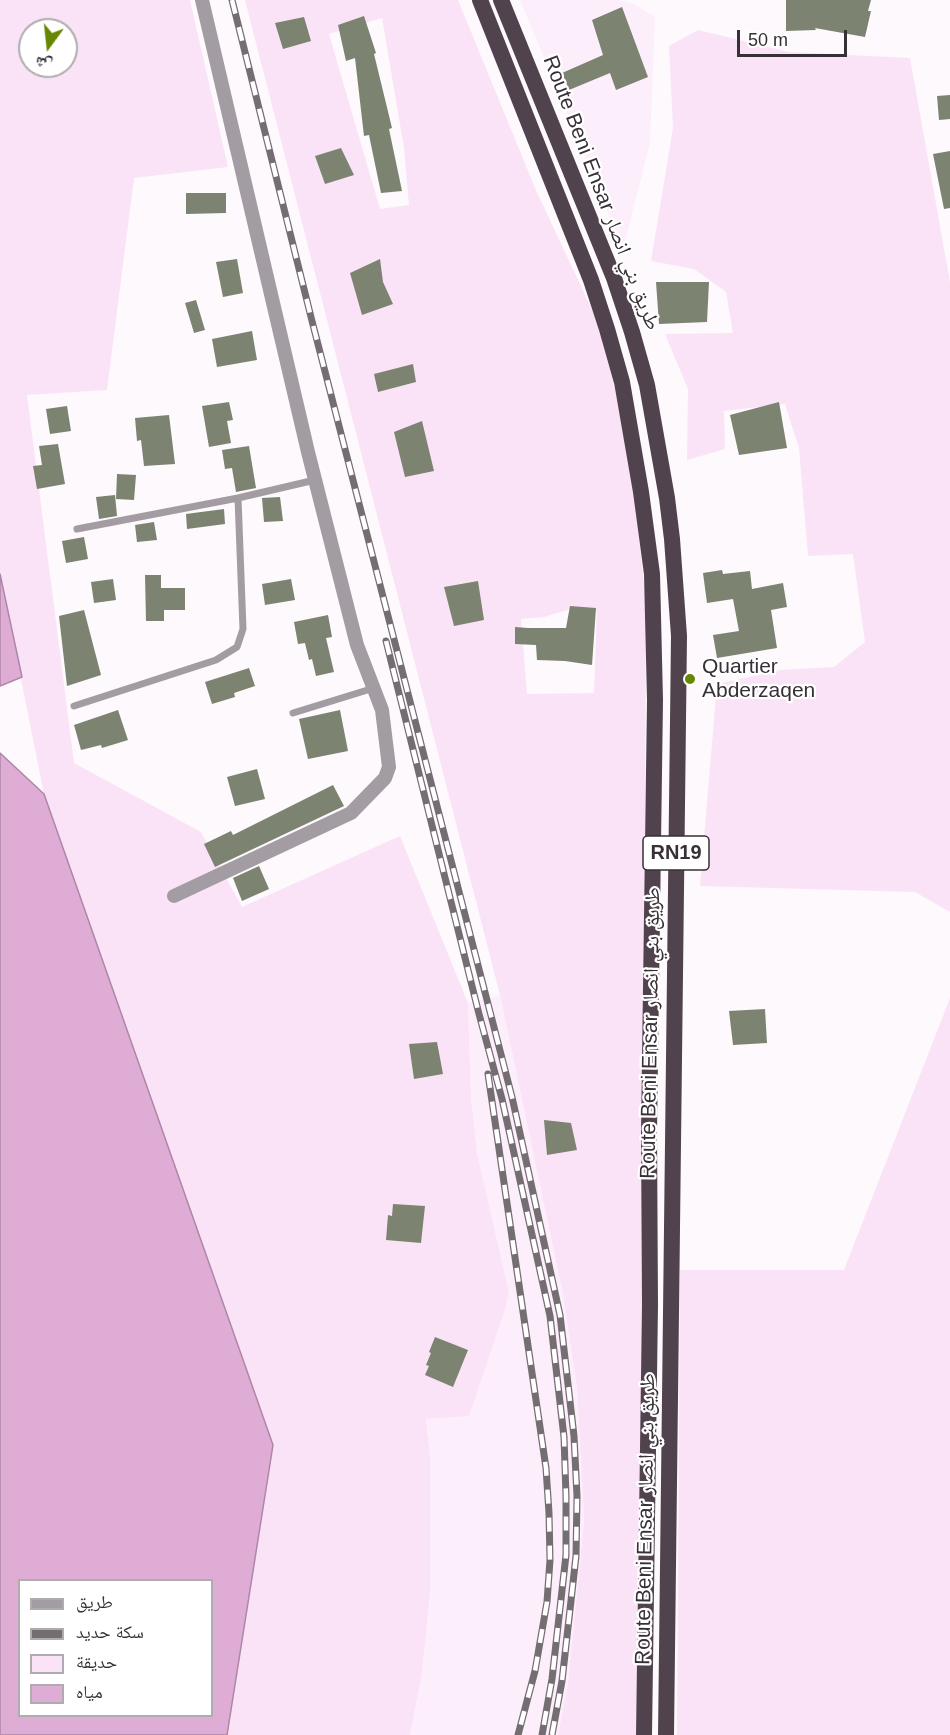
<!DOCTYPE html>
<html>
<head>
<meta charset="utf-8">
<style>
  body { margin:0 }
  #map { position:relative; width:950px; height:1735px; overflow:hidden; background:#fdf9fc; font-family:Arial,"Noto Naskh Arabic",sans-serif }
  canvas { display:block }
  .legend { position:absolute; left:18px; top:1579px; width:195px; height:138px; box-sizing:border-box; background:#fff; border:2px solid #afacaf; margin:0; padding:8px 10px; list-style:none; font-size:18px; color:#373036 }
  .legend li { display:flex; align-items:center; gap:12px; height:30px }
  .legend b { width:30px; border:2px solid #afacaf }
  .north { position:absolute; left:18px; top:18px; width:60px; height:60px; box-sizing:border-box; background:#fff; border:2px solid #afacaf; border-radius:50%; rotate:195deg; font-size:16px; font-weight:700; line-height:24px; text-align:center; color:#373036 }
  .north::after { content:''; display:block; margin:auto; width:21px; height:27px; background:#678700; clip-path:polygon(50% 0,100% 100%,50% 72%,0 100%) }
  .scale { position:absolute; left:737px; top:30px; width:110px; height:27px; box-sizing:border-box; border:3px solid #373036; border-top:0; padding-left:8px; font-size:18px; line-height:21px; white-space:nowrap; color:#373036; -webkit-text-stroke:4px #fff; paint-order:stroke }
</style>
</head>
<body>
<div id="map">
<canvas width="950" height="1735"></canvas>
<ul class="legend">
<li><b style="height:8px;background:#a49ca3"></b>طريق</li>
<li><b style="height:8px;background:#746e73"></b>سكة حديد</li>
<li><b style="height:16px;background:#fbe3f7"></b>حديقة</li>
<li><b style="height:16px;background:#dfacd6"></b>مياه</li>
</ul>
<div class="north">ش</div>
<div class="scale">50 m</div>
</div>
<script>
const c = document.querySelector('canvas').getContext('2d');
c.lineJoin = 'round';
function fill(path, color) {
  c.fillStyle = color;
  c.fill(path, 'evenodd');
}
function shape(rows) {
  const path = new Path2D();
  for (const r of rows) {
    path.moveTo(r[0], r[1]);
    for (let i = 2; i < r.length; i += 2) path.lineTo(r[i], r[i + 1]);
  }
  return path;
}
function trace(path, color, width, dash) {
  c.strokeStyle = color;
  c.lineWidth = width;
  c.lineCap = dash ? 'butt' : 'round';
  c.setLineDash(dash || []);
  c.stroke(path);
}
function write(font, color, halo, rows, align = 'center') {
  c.font = font + ' Arial,"Noto Naskh Arabic",sans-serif';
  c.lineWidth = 4.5;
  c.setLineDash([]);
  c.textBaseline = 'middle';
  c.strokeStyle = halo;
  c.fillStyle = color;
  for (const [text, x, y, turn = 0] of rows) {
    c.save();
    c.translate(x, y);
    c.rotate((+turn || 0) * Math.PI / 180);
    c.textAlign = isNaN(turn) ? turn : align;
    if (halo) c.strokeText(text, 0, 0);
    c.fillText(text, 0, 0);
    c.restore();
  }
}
fill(shape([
  [520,0,618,0,634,4,655,17,650,143,623,249],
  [500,995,563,1295,577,1388,584,1521,568,1683,558,1735,410,1735,422,1674,430,1593,430,1456,426,1418,509,1292,477,1153,471,1096,468,1003]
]), '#fdeefb');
fill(shape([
  [0,0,190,0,228,167,134,178,107,390,27,395,74,763,201,832,242,907,400,836,468,1003,471,1096,477,1153,509,1292,505,1309,469,1416,426,1419,430,1456,430,1593,422,1674,410,1735,227,1735,273,1445,44,794,0,574],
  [30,30,66,30,66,66,30,66],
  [245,0,458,0,535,188,601,329,631,459,646,604,641,1735,558,1735,568,1683,584,1521,577,1388,563,1295,500,995],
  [382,18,404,148,409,205,380,209,329,34],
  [574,608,597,611,594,693,527,694,521,619,544,617],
  [698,30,789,52,910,58,950,282,950,912,915,892,700,886,717,684,781,670,834,667,865,642,853,554,808,556,799,448,785,404,724,411,725,449,687,460,688,389,665,334,733,333,726,292,694,269,651,261,673,128,669,46],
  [950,998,950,1735,677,1735,680,1270,844,1270]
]), '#fbe3f7');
const water = shape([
  [0,574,22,677,0,686,0,574],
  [0,753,44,794,273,1445,227,1735,0,1735,0,753],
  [212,1580,212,1716,20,1716,20,1580,212,1580]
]);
fill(water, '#dfacd6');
trace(water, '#ad87a6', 1.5);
fill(shape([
  [786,0,871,0,868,11,871,11,865,37,815,28,816,30,786,31],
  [622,7,648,77,616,90,610,73,569,90,562,73,603,55,592,20],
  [364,16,376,53,374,54,392,128,389,129,402,191,381,193,369,135,364,136,355,58,346,61,338,25],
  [304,17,311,41,283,49,275,23],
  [950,95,950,119,939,120,937,96],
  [341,148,354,175,325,184,315,156],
  [950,151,950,208,944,209,933,154],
  [186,193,226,193,226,213,186,214],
  [237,259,243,293,223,297,216,262],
  [380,259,383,282,393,304,362,315,350,273],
  [656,282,709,282,707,322,659,324],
  [196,300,205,330,194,333,185,303],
  [252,331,257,360,217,367,212,339],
  [413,364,416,382,378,392,374,374],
  [229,402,233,420,227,421,231,443,209,447,202,406],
  [779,402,787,448,739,455,730,415],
  [67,406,71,431,50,434,46,409],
  [169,415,175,464,144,466,141,440,137,441,135,418],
  [422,421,434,471,405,477,394,432],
  [58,444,65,484,37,489,33,466,42,465,39,446],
  [249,446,256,488,236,492,232,468,225,469,222,450],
  [117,474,136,475,134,500,116,499],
  [115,495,117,516,99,519,96,497],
  [280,497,283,521,264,522,262,498],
  [224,509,225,524,187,529,186,514],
  [154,522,157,540,137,542,135,525],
  [84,537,88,559,66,563,62,541],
  [722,570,723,574,750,571,752,589,783,583,787,607,771,610,777,648,717,658,713,635,739,631,733,599,707,603,703,573],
  [145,575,161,575,161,588,185,588,185,610,164,610,164,621,146,621],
  [113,579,116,600,94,603,91,582],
  [291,579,295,600,265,605,262,584],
  [478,581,484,620,454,626,444,587],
  [570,606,596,608,592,665,565,661,537,660,536,645,515,644,515,627,528,628,566,628],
  [84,610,101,675,67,686,59,616],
  [328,615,332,637,326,638,334,672,316,676,312,659,309,660,305,643,298,644,294,622],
  [249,668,255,686,234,693,235,697,212,704,205,682],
  [118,710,128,740,102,748,101,745,81,750,74,725],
  [340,710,348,751,308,759,299,719],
  [257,769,265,799,235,806,227,777],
  [333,785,344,806,215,867,204,844,231,831,233,835],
  [259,866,269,889,242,901,233,878],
  [765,1009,767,1043,733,1045,729,1011],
  [437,1042,443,1074,414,1079,409,1044],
  [544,1120,571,1123,577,1150,547,1155],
  [393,1204,425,1206,421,1243,386,1240,388,1215,392,1216],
  [435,1337,468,1350,453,1387,425,1375,429,1366,426,1365,431,1353,429,1352]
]), '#7c8371');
trace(shape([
  [77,529,238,498,315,480],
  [74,706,216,660,237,647,243,629,238,498],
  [293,713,374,688]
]), '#a49ca3', 7);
trace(shape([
  [174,896,351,813,385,778,389,767,382,710,357,645,308,452,202,0]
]), '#a49ca3', 14);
trace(shape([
  [480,0,591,280,607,329,622,382,641,492,652,574,655,700,649,1132,650,1305,644,1735],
  [501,0,614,278,632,332,647,385,667,498,672,539,679,636,666,1735]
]), '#51434e', 16);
const rail = shape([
  [232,0,312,321,512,1097,560,1315,574,1436,577,1496,576,1556,562,1681,552,1735],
  [386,641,479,1014,502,1099,550,1316,564,1437,566,1496,566,1555,552,1679,542,1735],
  [488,1074,546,1468,549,1513,550,1560,547,1602,535,1671,518,1735]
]);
trace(rail, '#746e73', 7);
trace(rail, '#fff', 4.5, [14]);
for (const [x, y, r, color] of [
  [690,679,6,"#678700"]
]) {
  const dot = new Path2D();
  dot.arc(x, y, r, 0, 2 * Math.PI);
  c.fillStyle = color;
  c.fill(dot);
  trace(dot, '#fff', 2);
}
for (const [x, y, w] of [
  [676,853,66]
]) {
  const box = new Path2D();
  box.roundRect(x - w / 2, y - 17, w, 34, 4.5);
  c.fillStyle = '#fff';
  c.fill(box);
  trace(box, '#373036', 1.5);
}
write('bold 20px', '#373036', null, [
  ["RN19",676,853]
]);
write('21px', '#373036', '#fff', [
  ["Route Beni Ensar طريق بني انصار",601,193,69],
  ["Route Beni Ensar طريق بني انصار",651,1033,-89],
  ["Route Beni Ensar طريق بني انصار",646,1519,-89]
]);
write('21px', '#373036', '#fff', [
  ["Quartier",702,667],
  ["Abderzaqen",702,691]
], 'left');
</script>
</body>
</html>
